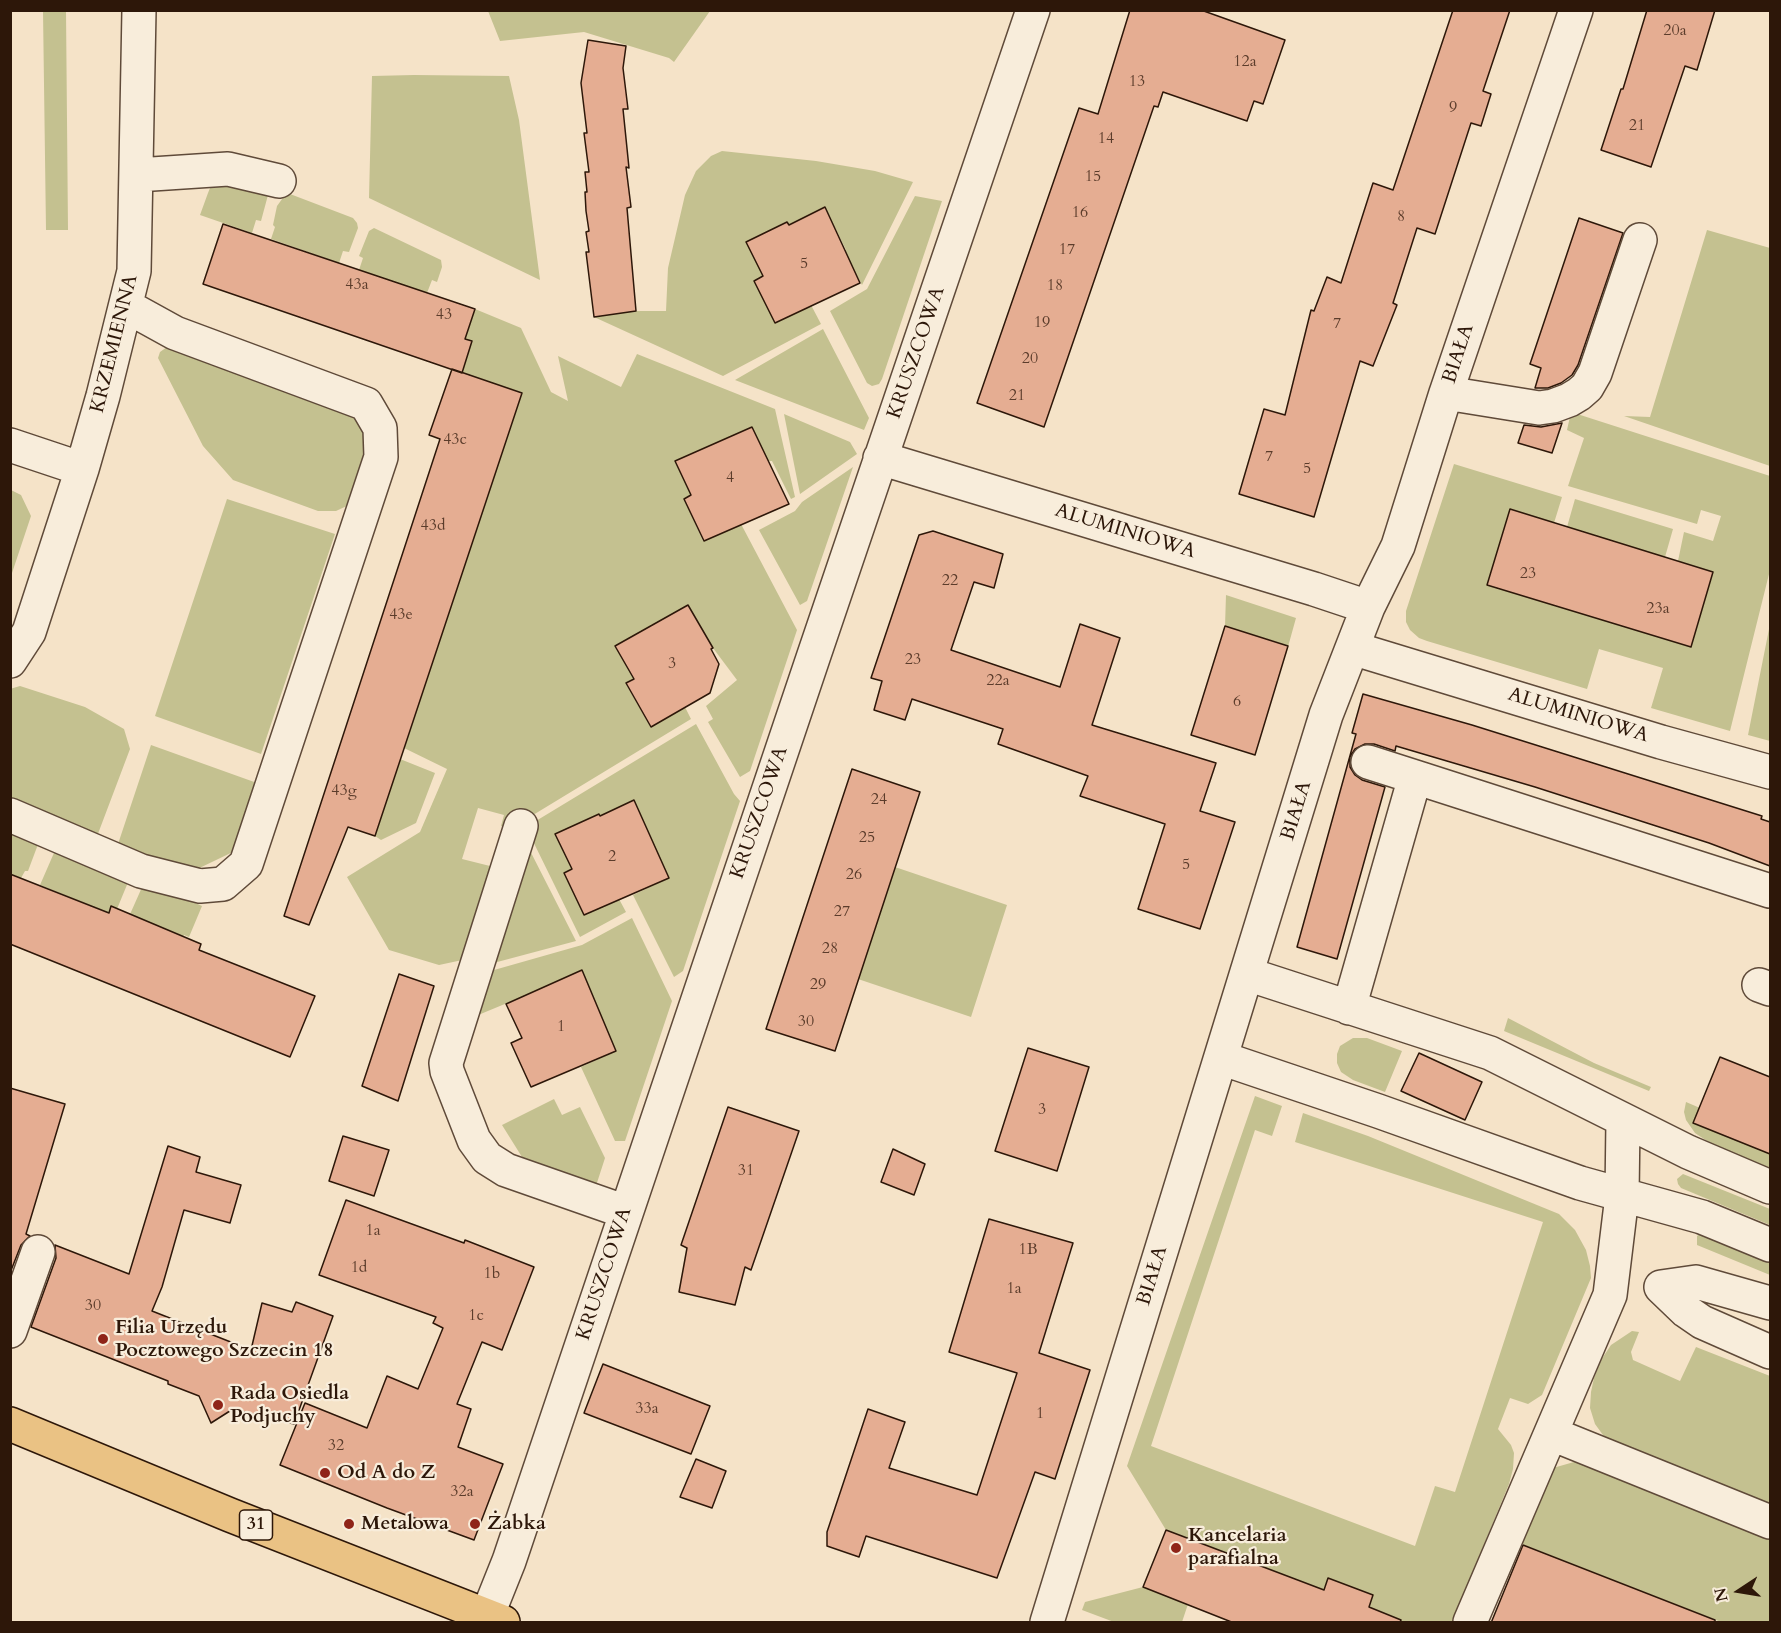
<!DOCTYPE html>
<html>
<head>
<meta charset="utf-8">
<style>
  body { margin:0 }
  #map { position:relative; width:1781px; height:1633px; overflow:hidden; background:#f5e3c8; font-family:Cardo,serif }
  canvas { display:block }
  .frame { position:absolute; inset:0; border:12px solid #2d1709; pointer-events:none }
  .north { position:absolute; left:1709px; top:1561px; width:60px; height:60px; -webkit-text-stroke:4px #f8eddb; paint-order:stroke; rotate:258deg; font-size:16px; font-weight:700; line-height:24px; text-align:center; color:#2d1709 }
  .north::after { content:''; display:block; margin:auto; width:21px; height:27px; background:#2d1709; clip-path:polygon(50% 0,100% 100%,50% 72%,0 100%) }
</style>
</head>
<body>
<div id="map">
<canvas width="1781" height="1633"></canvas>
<div class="frame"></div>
<div class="north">N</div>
</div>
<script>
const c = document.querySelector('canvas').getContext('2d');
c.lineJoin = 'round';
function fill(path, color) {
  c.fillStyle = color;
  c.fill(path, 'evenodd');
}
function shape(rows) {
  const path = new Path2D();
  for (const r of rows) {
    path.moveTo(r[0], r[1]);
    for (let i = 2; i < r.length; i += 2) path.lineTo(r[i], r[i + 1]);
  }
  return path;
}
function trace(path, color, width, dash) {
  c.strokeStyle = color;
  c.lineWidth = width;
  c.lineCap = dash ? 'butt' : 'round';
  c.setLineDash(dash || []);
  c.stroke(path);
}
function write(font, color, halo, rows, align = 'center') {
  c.font = font + ' Cardo,serif';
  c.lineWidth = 4.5;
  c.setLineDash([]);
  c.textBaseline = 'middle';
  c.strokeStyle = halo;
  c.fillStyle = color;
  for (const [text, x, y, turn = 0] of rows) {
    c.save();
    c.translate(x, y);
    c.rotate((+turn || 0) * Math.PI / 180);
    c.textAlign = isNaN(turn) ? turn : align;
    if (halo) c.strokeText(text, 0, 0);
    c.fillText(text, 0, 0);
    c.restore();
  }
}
fill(shape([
  [43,11,66,11,68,230,46,230],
  [488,11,488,10,710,11,674,62,669,58,584,32,500,41],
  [414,75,509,76,519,120,540,280,369,198,372,76],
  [722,151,816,161,875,171,913,182,862,285,844,251,846,250,825,207,789,225,787,222,747,242,763,276,754,281,775,323,811,305,821,324,723,376,594,317,636,311,666,311,668,268,685,195,696,171,711,156],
  [215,186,251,187,268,195,261,221,256,220,252,233,200,215,208,193,210,188],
  [290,194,353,218,357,223,358,228,349,252,343,251,339,263,271,239,275,227,273,225,277,206,285,195],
  [915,196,942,201,882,379,879,384,872,386,867,383,830,311,867,289],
  [374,228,441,260,442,267,437,282,432,280,427,293,359,270,363,258,359,256,369,231],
  [1707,230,1770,248,1770,466,1624,416,1650,417],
  [475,309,521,328,551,392,568,401,558,356,621,387,637,354,775,409,795,497,791,499,772,461,768,461,752,427,675,461,691,495,684,499,703,541,741,524,797,630,750,771,740,777,708,722,713,719,706,706,737,680,713,648,688,606,615,646,634,679,626,684,650,726,685,707,691,719,510,829,501,826,504,815,478,808,462,859,498,868,467,959,439,965,389,950,347,877,420,832,447,769,404,748,522,393,462,373,465,339],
  [823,329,869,418,864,430,735,380],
  [167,347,357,418,366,436,368,454,351,504,336,511,318,511,233,480,203,446,158,358,160,352],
  [1571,412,1770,476,1770,570,1730,731,1651,708,1663,668,1599,649,1587,689,1427,641,1419,638,1410,630,1406,622,1406,611,1454,464,1562,497,1554,523,1488,585,1691,647,1713,572,1678,561,1684,532,1713,541,1721,516,1701,510,1697,524,1568,486,1584,438,1567,430],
  [784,414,850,442,857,454,800,494],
  [853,467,807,601,800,605,759,530,795,511,802,502],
  [11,490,21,495,31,516,11,576],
  [227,499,335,534,261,754,155,716],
  [1575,499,1673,529,1665,557,1567,527],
  [1226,595,1296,618,1286,654,1280,643,1225,626],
  [1770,624,1770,741,1748,735],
  [20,686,85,707,124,729,130,749,96,839,20,807,11,798,10,689],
  [696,724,734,794,740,801,683,971,674,977,633,895,669,878,634,801,600,816,598,814,556,834,572,869,564,873,584,915,619,899,626,912,580,937,526,827],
  [151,745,257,783,237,850,189,873,117,847],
  [400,759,435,773,416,823,381,840,375,836],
  [10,827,40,839,28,871,25,871,21,878,11,874],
  [522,835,576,941,486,965],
  [57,846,131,875,117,909,111,906,109,913,40,885],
  [895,867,1007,905,971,1017,858,979],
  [150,882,202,906,189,937,184,935,180,942,127,921,143,885],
  [632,918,672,1001,625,1141,615,1141,581,1067,616,1051,582,972,471,1018,487,972,582,945],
  [1508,1018,1594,1063,1651,1087,1649,1091,1504,1031],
  [1353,1038,1367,1038,1402,1051,1385,1092,1353,1080,1341,1072,1337,1063,1337,1054,1340,1046],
  [1255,1096,1282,1106,1272,1136,1255,1130,1151,1446,1415,1546,1435,1486,1455,1492,1543,1222,1295,1142,1303,1113,1368,1136,1559,1214,1575,1230,1586,1250,1590,1266,1591,1278,1542,1395,1528,1404,1510,1398,1498,1429,1511,1445,1514,1453,1513,1469,1509,1484,1452,1622,1363,1622,1373,1595,1328,1578,1323,1591,1166,1530,1127,1466],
  [554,1099,562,1115,580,1107,605,1158,594,1192,527,1165,502,1125],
  [1686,1102,1700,1108,1694,1123,1770,1154,1770,1168,1710,1143,1695,1133,1686,1120,1684,1112],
  [1683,1174,1770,1209,1770,1225,1681,1188,1678,1184,1677,1179],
  [1701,1233,1770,1260,1770,1275,1697,1245,1697,1236],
  [1632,1331,1639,1332,1631,1352,1633,1360,1680,1381,1696,1347,1770,1376,1770,1508,1610,1440,1603,1435,1595,1424,1590,1408,1591,1392,1594,1378,1601,1360,1611,1345],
  [1581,1460,1770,1532,1770,1622,1721,1622,1522,1544,1522,1528,1553,1468],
  [1143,1587,1188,1604,1182,1622,1114,1622,1082,1610,1085,1602]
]), '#c4c190');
const building = shape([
  [1130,10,1201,10,1285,40,1263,104,1254,101,1247,121,1163,92,1158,107,1154,106,1044,427,977,403,1079,108,1098,114,1130,10],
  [1453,10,1510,10,1483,91,1491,94,1481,126,1471,123,1435,234,1417,228,1393,303,1397,305,1373,366,1360,361,1314,517,1239,494,1264,409,1285,415,1311,310,1314,311,1327,277,1341,283,1373,183,1393,190,1453,10],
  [1647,10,1715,10,1697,70,1685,66,1651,167,1601,150,1621,89,1623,89,1647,10],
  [588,40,626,46,623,68,628,109,623,109,629,168,626,167,631,207,627,208,636,311,594,317,586,252,589,252,586,232,589,231,586,211,585,192,587,192,585,172,589,172,584,133,587,133,581,83,588,40],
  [825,207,860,283,775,323,754,281,763,276,746,242,787,222,789,225,825,207],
  [1579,218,1623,233,1578,365,1572,375,1561,383,1548,388,1535,388,1541,368,1530,364,1579,218],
  [223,224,475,309,465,339,472,341,462,373,203,284,223,224],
  [452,369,522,393,375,836,348,827,309,925,284,916,440,439,429,435,452,369],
  [1562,423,1552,453,1518,443,1524,425,1541,427,1562,423],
  [752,427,789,504,704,541,684,499,691,495,675,461,752,427],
  [1510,509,1713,572,1691,647,1487,585,1510,509],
  [933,531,1003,554,994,588,974,582,951,650,1060,687,1080,624,1120,638,1092,725,1216,763,1200,811,1235,822,1200,929,1138,909,1165,824,1080,796,1088,776,998,744,1003,729,912,699,905,720,874,710,882,681,871,678,919,535,933,531],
  [688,605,713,648,711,649,719,664,710,693,651,727,626,683,634,679,615,646,688,605],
  [1225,626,1288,646,1255,755,1191,735,1225,626],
  [1363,694,1472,725,1762,816,1761,819,1770,822,1770,866,1709,843,1535,787,1396,746,1395,751,1374,744,1365,744,1355,749,1350,757,1350,767,1355,775,1362,780,1385,787,1337,959,1297,947,1356,734,1352,733,1363,694],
  [852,769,920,792,835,1051,766,1029,852,769],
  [634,800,669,878,584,915,564,873,572,869,555,834,599,814,600,816,634,800],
  [10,874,109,913,111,906,201,944,199,950,315,996,290,1057,10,944,10,874],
  [582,970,616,1051,531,1087,511,1043,522,1038,506,1004,582,970],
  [399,974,434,986,398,1101,362,1086,399,974],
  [1028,1048,1089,1067,1057,1171,995,1151,1028,1048],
  [1419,1053,1482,1082,1465,1120,1401,1091,1419,1053],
  [1720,1057,1770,1077,1770,1154,1693,1123,1720,1057],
  [10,1088,65,1104,26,1234,30,1236,21,1245,10,1273,10,1088],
  [728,1107,799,1131,751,1270,745,1267,735,1305,679,1292,687,1248,681,1245,728,1107],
  [343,1136,389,1150,374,1196,329,1181,343,1136],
  [168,1146,200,1157,196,1172,241,1185,230,1223,184,1210,162,1287,152,1311,251,1350,262,1303,292,1312,296,1302,333,1316,294,1424,233,1409,211,1423,199,1396,168,1384,168,1381,31,1327,56,1258,55,1245,129,1274,168,1146],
  [893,1149,925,1164,914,1195,881,1182,893,1149],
  [346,1200,464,1243,465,1240,534,1267,502,1350,482,1342,457,1404,471,1409,458,1447,503,1464,474,1540,387,1508,280,1465,305,1403,367,1428,387,1376,418,1389,443,1328,433,1323,436,1317,319,1275,346,1200],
  [989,1219,1073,1243,1039,1353,1090,1370,1055,1479,1035,1472,997,1578,866,1536,859,1557,827,1546,827,1532,868,1409,905,1422,889,1468,977,1495,1017,1373,949,1352,989,1219],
  [603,1364,710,1406,691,1454,584,1413,603,1364],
  [696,1459,726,1471,712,1508,680,1497,696,1459],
  [1166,1530,1324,1590,1328,1578,1373,1595,1369,1607,1401,1620,1400,1623,1234,1623,1143,1587,1166,1530],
  [1523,1545,1715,1620,1715,1623,1491,1623,1523,1545]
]);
fill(building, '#e5ad92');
trace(building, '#2d1709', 1.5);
const minor = shape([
  [137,175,228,169,279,181],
  [1446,393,1539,408,1553,406,1569,400,1579,394,1587,387,1595,373,1640,240],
  [10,445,82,469],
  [880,458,1314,589,1368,607],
  [1352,648,1661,742,1770,772],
  [10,661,29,632,82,469,103,396,134,271,139,10],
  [1368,762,1415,777],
  [10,815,141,871,200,886,223,884,246,864,381,457,380,428,366,404,175,333,126,306],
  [521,826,446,1063,447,1071,474,1140,487,1158,506,1170,626,1212],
  [1247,974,1490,1053,1688,1152,1770,1187],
  [1759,985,1770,989],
  [1349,1008,1415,777,1770,891],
  [1221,1058,1378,1111,1580,1183,1702,1217,1770,1245],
  [1770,1303,1696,1282,1661,1287,1686,1311,1702,1322,1770,1352],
  [10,1331,38,1252],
  [1552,1434,1770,1522],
  [487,1616,509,1561,814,655,1033,10],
  [1047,1622,1326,715,1368,607,1398,546,1446,393,1576,10],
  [1470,1622,1610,1295,1622,1196,1623,1120]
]);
const major = shape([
  [10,1424,230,1515,503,1622]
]);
trace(minor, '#5f4a39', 36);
trace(major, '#2d1709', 36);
trace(minor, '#f8eddb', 33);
trace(major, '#eac284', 33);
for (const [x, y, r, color] of [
  [103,1339,6,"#8f2418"],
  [218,1405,6,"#8f2418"],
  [325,1473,6,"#8f2418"],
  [349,1524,6,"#8f2418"],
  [475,1524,6,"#8f2418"],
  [1176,1548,6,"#8f2418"]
]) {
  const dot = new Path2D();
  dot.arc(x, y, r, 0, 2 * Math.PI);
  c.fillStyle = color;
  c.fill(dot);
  trace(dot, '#f8eddb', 2);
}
write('16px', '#5b3c2b', null, [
  ["20a",1675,31],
  ["12a",1245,62],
  ["13",1137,82],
  ["9",1453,108],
  ["21",1637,126],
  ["14",1106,139],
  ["15",1093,177],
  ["16",1080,213],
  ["8",1401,217],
  ["17",1067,250],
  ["5",804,264],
  ["43a",357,285],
  ["18",1055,286],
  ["43",444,315],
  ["19",1042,323],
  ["7",1337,324],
  ["20",1030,359],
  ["21",1017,396],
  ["43c",455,440],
  ["7",1269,457],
  ["5",1307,469],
  ["4",730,478],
  ["43d",433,526],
  ["23",1528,574],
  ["22",950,581],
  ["23a",1658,609],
  ["43e",401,615],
  ["23",913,660],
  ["3",672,664],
  ["22a",998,681],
  ["6",1237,702],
  ["43g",344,791],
  ["24",879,800],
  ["25",867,838],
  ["2",612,857],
  ["5",1186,865],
  ["26",854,875],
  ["27",842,912],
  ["28",830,949],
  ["29",818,985],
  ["30",806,1022],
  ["1",561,1027],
  ["3",1042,1110],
  ["31",746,1171],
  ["1a",373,1231],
  ["1B",1028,1250],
  ["1d",359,1268],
  ["1b",492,1274],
  ["1a",1014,1289],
  ["30",93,1306],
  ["1c",476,1316],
  ["33a",647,1409],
  ["1",1040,1414],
  ["32",336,1446],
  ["32a",462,1492]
]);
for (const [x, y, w] of [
  [256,1525,33]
]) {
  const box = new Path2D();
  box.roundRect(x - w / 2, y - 15, w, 30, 4.5);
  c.fillStyle = '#f8eddb';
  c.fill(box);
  trace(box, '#2d1709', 1.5);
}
write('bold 18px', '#2d1709', null, [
  ["31",256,1525]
]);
write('20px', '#2d1709', '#f8eddb', [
  ["KRZEMIENNA",115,344,-76],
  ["KRUSZCOWA",917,353,-71],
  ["BIAŁA",1459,354,-72],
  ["ALUMINIOWA",1125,532,17],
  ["ALUMINIOWA",1578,716,17],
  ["BIAŁA",1297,811,-73],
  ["KRUSZCOWA",760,813,-71],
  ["KRUSZCOWA",605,1274,-72],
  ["BIAŁA",1153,1276,-73]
]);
write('bold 20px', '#2d1709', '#f8eddb', [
  ["Filia Urzędu",115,1328],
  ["Pocztowego Szczecin 18",115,1351],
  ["Rada Osiedla",230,1394],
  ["Podjuchy",230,1417],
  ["Od A do Z",337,1473],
  ["Metalowa",361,1524],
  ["Żabka",487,1524],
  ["Kancelaria",1188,1536],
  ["parafialna",1188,1559]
], 'left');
</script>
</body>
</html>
